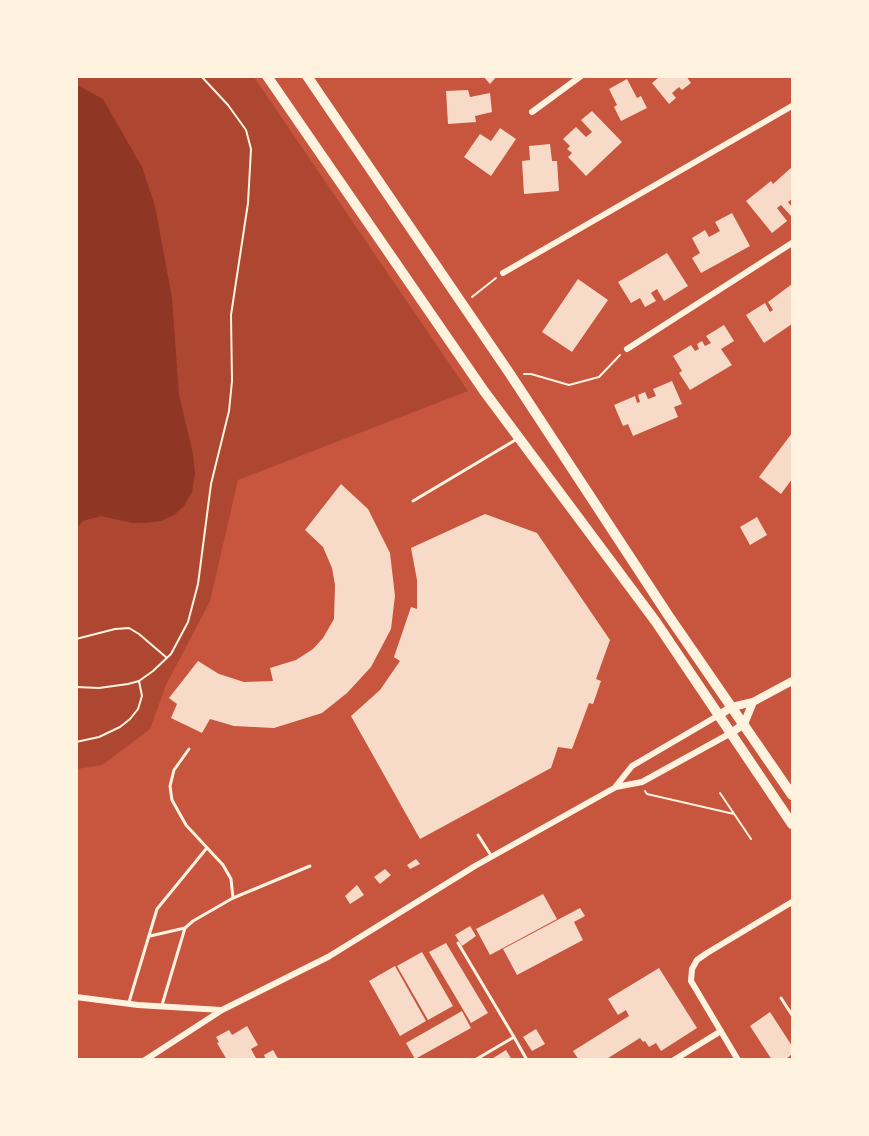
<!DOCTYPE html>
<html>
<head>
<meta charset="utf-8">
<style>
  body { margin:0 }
  #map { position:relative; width:869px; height:1136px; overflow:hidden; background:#c8553d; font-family:Raleway,sans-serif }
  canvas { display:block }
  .frame { position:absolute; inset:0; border:78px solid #fff3e0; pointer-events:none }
</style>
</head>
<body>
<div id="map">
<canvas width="869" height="1136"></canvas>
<div class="frame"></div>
</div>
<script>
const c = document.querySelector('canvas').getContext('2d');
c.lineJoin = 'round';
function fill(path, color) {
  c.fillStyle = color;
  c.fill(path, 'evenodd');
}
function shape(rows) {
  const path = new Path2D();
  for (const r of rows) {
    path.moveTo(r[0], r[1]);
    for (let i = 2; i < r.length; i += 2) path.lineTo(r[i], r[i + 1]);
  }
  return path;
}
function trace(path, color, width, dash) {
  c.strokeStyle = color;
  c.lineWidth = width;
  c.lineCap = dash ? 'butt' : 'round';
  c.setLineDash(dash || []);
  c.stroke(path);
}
fill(shape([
  [77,77,254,77,468,391,238,480,210,601,166,685,150,729,102,765,77,769]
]), '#ae4732');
fill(shape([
  [77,85,103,99,142,167,155,206,172,298,179,395,193,454,195,474,192,492,184,506,174,515,161,521,146,523,132,523,101,516,83,521,77,527]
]), '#8f3625');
fill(shape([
  [483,76,497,76,490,84],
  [657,76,686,76,691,83,682,90,679,87,672,93,676,98,669,104,652,83,658,78],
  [627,79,637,98,641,96,647,108,621,121,614,107,617,105,609,89],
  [468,90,470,97,490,93,492,112,475,116,476,122,448,124,446,91],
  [592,111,622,142,586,176,568,157,572,153,567,149,570,146,563,139,576,127,586,137,592,132,581,120],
  [500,128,516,139,491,176,464,157,480,134,491,141],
  [550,144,552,161,557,161,559,191,524,194,522,161,530,160,529,146],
  [792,167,792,199,788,202,792,207,792,215,791,216,781,205,777,208,787,221,772,233,746,201,771,181,773,184],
  [732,213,750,246,701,273,692,258,700,253,692,238,705,230,709,237,720,231,715,222],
  [667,253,688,286,664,301,657,289,651,293,656,301,645,307,640,298,631,303,618,282],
  [578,279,608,300,572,352,542,332],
  [792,284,792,324,764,343,746,315,765,303,770,312,773,310,768,302],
  [724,325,734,341,721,349,732,365,690,390,679,373,682,371,673,356,691,345,695,351,699,349,697,344,702,341,705,346,711,343,706,336],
  [672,381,682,404,674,407,678,417,633,436,628,424,623,426,614,405,635,396,637,403,640,402,638,395,645,392,648,399,656,396,653,389],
  [792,433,792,479,781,494,759,477],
  [341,484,368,509,390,553,395,596,391,629,371,667,347,693,322,713,274,728,234,726,210,719,202,733,171,718,177,704,169,698,198,661,219,674,244,682,273,681,270,668,296,660,313,649,323,638,334,619,335,585,332,568,323,547,305,530],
  [485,514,537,533,610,640,596,679,601,681,593,704,589,703,572,749,558,747,551,768,420,839,351,716,380,690,400,661,394,657,411,607,417,609,417,580,411,548],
  [757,517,767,535,750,545,740,527],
  [416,859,420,864,410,869,407,865],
  [385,869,391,875,380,884,374,877],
  [357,885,364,895,350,904,345,896],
  [543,894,557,919,490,955,476,929],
  [580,908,585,916,574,922,583,940,517,975,503,949],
  [470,926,476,936,462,946,455,935],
  [446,943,488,1013,471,1023,429,952],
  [422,952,453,1006,428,1020,397,966],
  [395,966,426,1021,400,1036,369,981],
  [659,968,697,1028,661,1051,656,1043,649,1047,645,1041,643,1042,640,1038,605,1060,579,1060,573,1051,629,1016,626,1010,618,1015,608,999],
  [462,1011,471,1028,415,1059,406,1043],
  [770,1012,792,1046,792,1054,785,1060,772,1060,750,1026],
  [247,1026,258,1045,251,1049,257,1060,227,1060,217,1043,219,1042,216,1037,229,1030,232,1035],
  [536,1029,545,1044,532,1051,523,1037],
  [273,1050,279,1060,266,1060,264,1055],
  [506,1050,512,1060,490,1060]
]), '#f7dbc8');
trace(shape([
  [472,297,496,278],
  [524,374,531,374,569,385,599,377,620,355],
  [76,639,115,629,129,628,139,634,167,658],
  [76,687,99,688,128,684,139,681],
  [76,742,99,737,120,727,130,719,138,709,142,696,139,681,153,671,171,654,188,622,198,584,211,484,229,411,232,381,231,315,248,203,251,149,246,130,228,105,201,76],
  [645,791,647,794,734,814],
  [720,793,751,839]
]), '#fff3e0', 2);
trace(shape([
  [413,501,517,439],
  [478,835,492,857],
  [233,898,310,866],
  [150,936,185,928],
  [458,943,514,1037],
  [781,998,792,1015],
  [129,1002,157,909,206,849],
  [162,1005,185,928,193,921,233,898,231,879,223,865,186,825,172,800,170,786,174,770,189,749],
  [475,1060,514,1037,527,1060]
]), '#fff3e0', 3);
trace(shape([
  [532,112,581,76],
  [503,273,792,106],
  [627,349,792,243],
  [616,786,632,766,719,715],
  [76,997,138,1005,221,1010],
  [145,1060,222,1010,328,957,475,866,616,787,642,782,731,733],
  [674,1060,721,1031],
  [738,1060,691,981,692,969,697,960,707,953,792,902]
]), '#fff3e0', 6);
trace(shape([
  [719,715,732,707,753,702,792,681],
  [731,733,744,724,753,702]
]), '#fff3e0', 8);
trace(shape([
  [267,76,484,391,656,622,792,824],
  [307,76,510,374,668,615,792,795]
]), '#fff3e0', 10);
</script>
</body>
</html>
